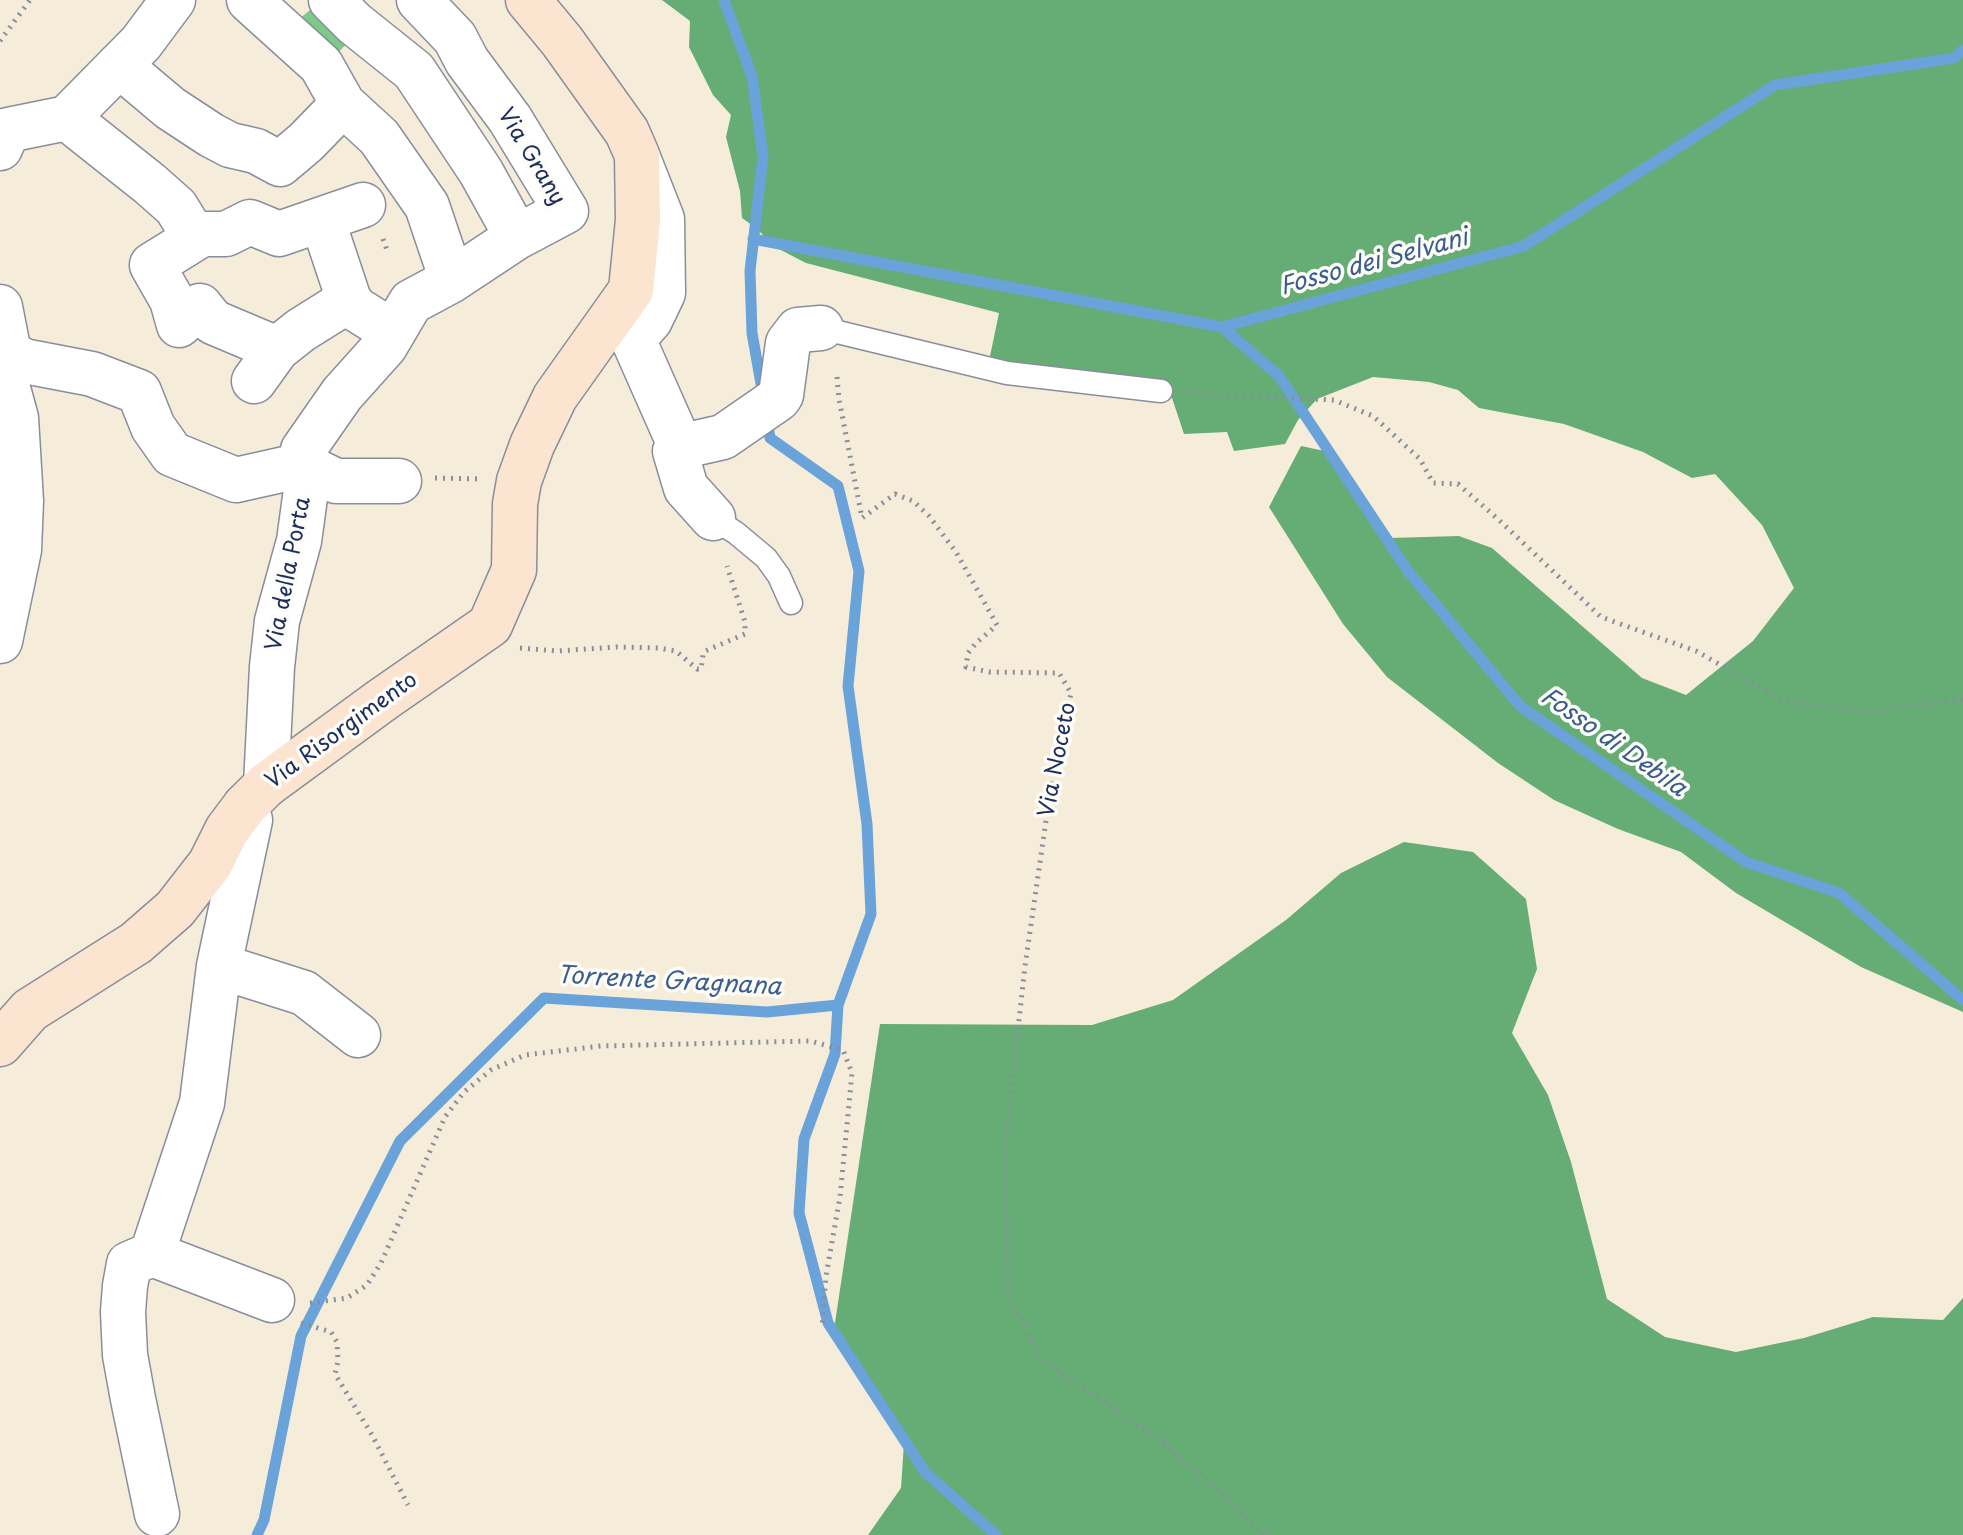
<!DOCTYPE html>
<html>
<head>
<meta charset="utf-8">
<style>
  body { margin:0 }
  canvas { display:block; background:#f6ecda }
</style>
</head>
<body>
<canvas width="1963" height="1535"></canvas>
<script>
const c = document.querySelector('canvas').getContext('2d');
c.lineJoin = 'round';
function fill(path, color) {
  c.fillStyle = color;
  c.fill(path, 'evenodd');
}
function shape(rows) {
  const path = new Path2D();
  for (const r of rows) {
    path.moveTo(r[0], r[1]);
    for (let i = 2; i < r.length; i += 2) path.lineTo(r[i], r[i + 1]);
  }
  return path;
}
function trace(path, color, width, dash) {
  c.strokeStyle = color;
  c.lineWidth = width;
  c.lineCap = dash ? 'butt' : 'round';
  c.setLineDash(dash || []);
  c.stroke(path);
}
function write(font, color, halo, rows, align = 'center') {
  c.font = font + ' "Playpen Sans",sans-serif';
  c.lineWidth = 7;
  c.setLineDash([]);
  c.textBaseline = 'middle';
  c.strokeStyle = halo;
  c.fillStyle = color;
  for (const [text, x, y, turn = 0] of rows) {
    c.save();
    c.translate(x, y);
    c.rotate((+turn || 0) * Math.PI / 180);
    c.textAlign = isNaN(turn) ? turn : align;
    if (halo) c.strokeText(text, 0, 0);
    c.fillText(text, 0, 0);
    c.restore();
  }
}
fill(shape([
  [322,0,358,33,327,63,286,30]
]), '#7cc988');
fill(shape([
  [662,0,1963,0,1963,1012,1861,967,1736,893,1681,852,1618,829,1554,800,1498,763,1387,677,1343,624,1269,507,1301,446,1329,452,1390,538,1459,536,1492,548,1642,678,1686,695,1753,641,1794,588,1762,525,1715,474,1692,478,1643,452,1564,424,1479,408,1458,390,1429,382,1373,377,1317,399,1298,420,1285,444,1234,451,1227,432,1184,434,1166,380,1066,374,989,361,999,313,806,263,775,247,756,228,742,218,740,191,726,137,731,115,713,95,689,47,690,21],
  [1404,842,1473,852,1526,899,1537,969,1512,1033,1548,1095,1571,1162,1607,1299,1665,1337,1736,1352,1804,1338,1873,1317,1943,1320,1963,1298,1963,1535,868,1535,901,1488,904,1443,868,1393,833,1336,880,1024,1092,1025,1173,1000,1286,920,1341,873]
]), '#65ad74');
trace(shape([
  [724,0,752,76,763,156,750,271,752,333,763,395],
  [753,239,1222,327,1524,246,1775,85,1954,58,1963,50],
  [1222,327,1279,376,1408,571,1520,706,1746,862,1839,893,1963,1000],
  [838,1005,835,1054,804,1139,799,1213,828,1323,925,1472,996,1535],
  [257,1535,264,1520,301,1336,400,1141,544,998,767,1012,838,1005,871,914,867,824,848,686,859,571,838,486,770,438,767,420]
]), '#69a3d9', 11);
const service = shape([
  [821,328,1007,373,1161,391],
  [713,518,736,533,766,558,779,576,791,603]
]);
const minor = shape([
  [249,0,321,65,343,104,379,137,427,206,452,280],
  [331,0,354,23,414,71,481,172,517,237],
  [119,65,170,108,211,135,230,145,256,151,280,164,306,142,343,104],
  [67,118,150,184,176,207,195,238],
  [0,148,8,130,67,118,141,43,173,0],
  [638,158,662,219,663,293,650,320,633,339,679,443,675,451,686,488,713,518],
  [363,205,279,234,250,222,226,234,202,234,152,265,172,300,179,325,200,306,213,322,277,349,301,330,349,300,356,309,393,332],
  [322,219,349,300],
  [0,307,9,353,0,357],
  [9,353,24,361,92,374,139,392,153,427,172,454,236,480,303,465,336,481,399,481],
  [0,371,4,374,16,418,21,501,19,550,0,641],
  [254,381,277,349],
  [679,443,684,442,692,444,723,437,778,399,781,395,788,343,798,330,821,328],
  [266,785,272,667,277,621,299,541,306,490,303,450,342,394,385,346,411,302,452,280,517,237,566,211,510,119,467,61,455,38,419,0],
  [219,966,304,993,358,1035],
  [152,1254,272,1300],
  [157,1514,133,1399,125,1355,123,1312,125,1286,129,1264,152,1254,202,1103,219,966,250,820,245,806]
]);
const secondary = shape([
  [0,1044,30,1010,136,943,175,909,210,864,227,830,245,806,266,785,382,700,490,625,514,570,515,504,519,481,532,445,555,397,631,290,638,220,637,155,627,132,562,41,528,0]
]);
trace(service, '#888e9c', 25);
trace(minor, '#888e9c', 47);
trace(secondary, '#888e9c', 47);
trace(shape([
  [0,41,30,0],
  [383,239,388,253],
  [837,377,839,399,862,518,895,494,913,501,929,516,956,552,997,625,976,643,968,653,966,667,989,672,1059,673,1071,693,1051,786,1025,966,1005,1147,1008,1296,1042,1360,1164,1443,1265,1535],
  [1188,393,1334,400,1373,416,1420,459,1433,483,1458,484,1499,520,1601,617,1696,651,1784,701,1863,712,1963,699],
  [435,478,481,479],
  [520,648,557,651,617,647,658,648,676,651,697,669,701,669,703,655,705,651,745,634,745,622,727,566],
  [310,1303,347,1298,367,1285,381,1263,445,1117,464,1092,491,1070,525,1055,601,1046,810,1041,843,1050,852,1073,840,1197,826,1276,822,1326],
  [301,1323,331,1332,337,1342,338,1361,335,1374,372,1435,408,1505]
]), '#888e9c', 5, [2, 6]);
trace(service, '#fff', 22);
trace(minor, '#fff', 44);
trace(secondary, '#fce5d0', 44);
write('22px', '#1b2f5e', '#fdfcf7', [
  ["Via Grany",531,157,59],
  ["Via della Porta",289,574,-79],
  ["Via Risorgimento",342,731,-36],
  ["Via Noceto",1058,760,-79]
]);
write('italic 24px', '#3a5d8f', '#fdfcf7', [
  ["Fosso dei Selvani",1374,263,-15],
  ["Fosso di Debila",1613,743,35],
  ["Torrente Gragnana",669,982,3]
]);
</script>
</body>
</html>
